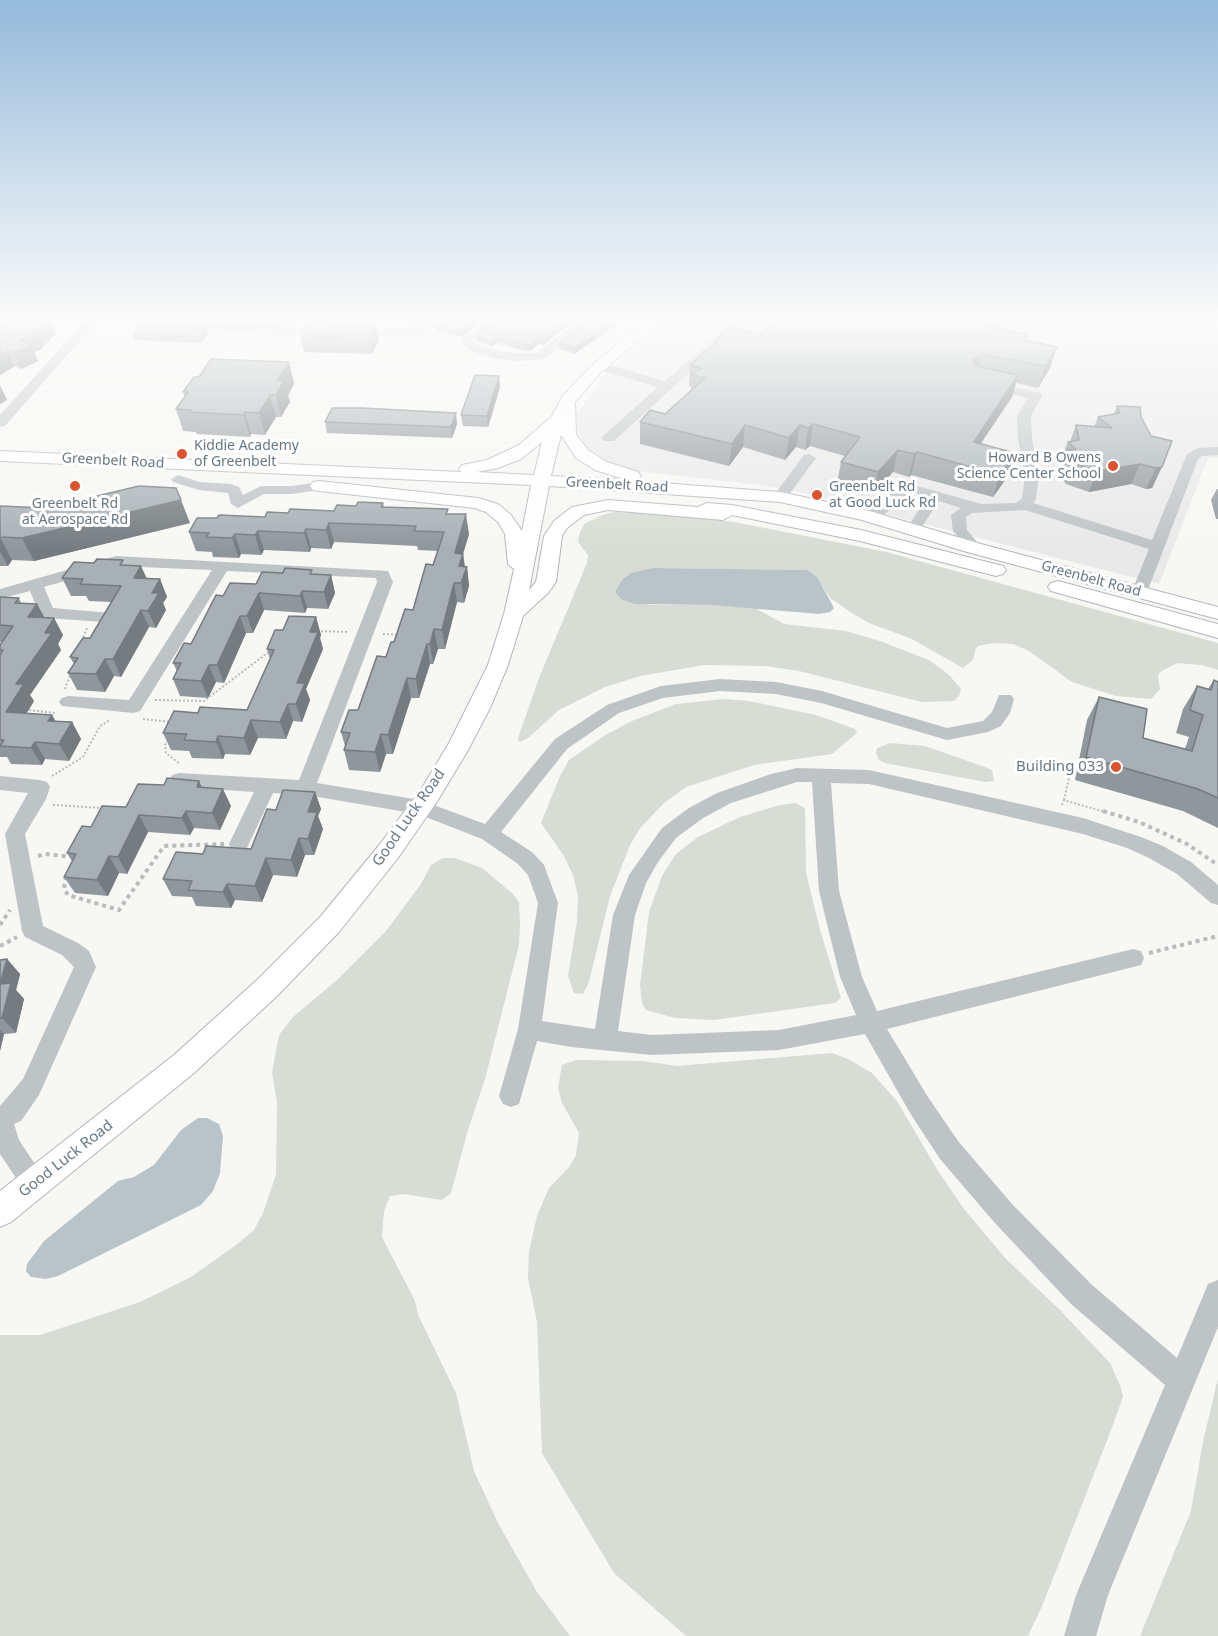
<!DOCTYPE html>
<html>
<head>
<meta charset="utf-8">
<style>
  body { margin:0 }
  canvas { display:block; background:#f7f7f4 }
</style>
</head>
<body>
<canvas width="1218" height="1636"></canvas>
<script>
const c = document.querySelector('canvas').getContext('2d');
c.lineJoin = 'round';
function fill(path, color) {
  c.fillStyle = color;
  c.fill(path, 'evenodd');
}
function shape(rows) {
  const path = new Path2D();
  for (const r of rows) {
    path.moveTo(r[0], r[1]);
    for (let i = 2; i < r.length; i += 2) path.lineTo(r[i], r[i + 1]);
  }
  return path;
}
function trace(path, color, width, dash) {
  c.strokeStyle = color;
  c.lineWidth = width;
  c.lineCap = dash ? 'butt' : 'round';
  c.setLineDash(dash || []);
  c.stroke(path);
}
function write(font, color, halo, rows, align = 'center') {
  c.font = font + ' "Noto Sans",sans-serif';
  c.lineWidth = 6;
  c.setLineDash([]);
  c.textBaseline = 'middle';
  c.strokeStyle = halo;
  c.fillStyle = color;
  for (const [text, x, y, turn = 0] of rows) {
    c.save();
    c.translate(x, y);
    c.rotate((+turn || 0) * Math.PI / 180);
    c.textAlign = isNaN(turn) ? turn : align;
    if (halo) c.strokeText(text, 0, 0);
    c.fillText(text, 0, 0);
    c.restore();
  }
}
fill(shape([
  [669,321,1218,321,1218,458,1208,458,1159,584,799,492,761,485,628,470,614,465,587,448,576,428,577,415,600,380,617,363]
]), '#e8e9e8');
fill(shape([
  [614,512,637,512,735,522,886,552,1218,643,1218,670,1202,665,1177,663,1160,672,1158,676,1160,689,1151,699,1116,696,1072,682,1029,651,1013,644,994,643,978,646,975,650,973,660,963,668,912,639,869,623,852,613,830,598,818,578,807,570,654,568,649,605,711,605,755,608,784,624,846,631,880,641,929,660,949,675,961,689,959,696,954,701,922,702,799,671,765,666,704,665,640,676,605,687,559,710,528,738,519,742,518,738,539,678,587,563,588,555,578,542,579,535,584,524,602,515],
  [724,699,749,701,816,715,855,729,857,733,832,754,754,765,686,787,664,803,641,827,630,845,610,896,589,982,583,994,574,993,568,976,577,921,578,896,573,875,564,856,541,823,560,776,569,760,607,734,632,721,676,704],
  [890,743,925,746,982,766,992,770,994,781,985,782,885,763,879,760,876,753,877,748],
  [795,803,805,808,806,873,820,930,841,998,835,1003,714,1020,675,1018,646,1010,642,1003,640,985,649,912,662,876,676,854,698,837,740,817,780,805],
  [443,858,455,858,482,868,513,894,519,902,520,924,519,945,485,1079,468,1130,451,1193,442,1200,403,1194,390,1196,384,1211,382,1237,415,1301,418,1315,456,1393,474,1471,498,1523,537,1592,570,1636,0,1636,0,1335,40,1335,140,1302,191,1277,236,1245,254,1230,263,1213,276,1175,277,1102,272,1073,279,1035,293,1017,337,980,386,931,421,884,431,865],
  [832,1053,848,1059,872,1073,897,1101,938,1171,964,1209,1006,1259,1059,1309,1110,1363,1120,1385,1123,1397,1108,1438,1043,1604,1028,1636,686,1636,614,1573,542,1453,537,1322,528,1278,529,1251,537,1216,549,1188,570,1166,576,1155,579,1133,562,1103,558,1088,562,1065,576,1060,643,1061,677,1066],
  [1218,1378,1218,1636,1140,1636,1191,1511,1203,1442]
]), '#d7dcd4');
fill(shape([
  [654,568,807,570,818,578,834,608,830,612,819,614,711,605,635,604,621,599,615,592,622,580,631,573],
  [198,1118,207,1118,219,1124,223,1136,220,1173,213,1191,201,1205,58,1276,46,1279,31,1277,26,1271,27,1264,44,1241,118,1181,134,1177,154,1165,181,1130]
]), '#b8c4c8');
const major = shape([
  [647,321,662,321,600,373,575,402,576,434,588,450,607,462,638,472,641,476,635,481,780,492,866,510,981,544,1218,607,1218,619,967,552,862,520,780,502,549,486,529,590,536,582,544,536,554,521,572,507,608,500,698,507,707,503,732,505,861,530,1003,566,1006,570,1003,574,996,576,860,541,732,515,723,520,608,510,584,515,567,528,562,536,556,582,548,593,523,616,508,665,490,708,467,752,438,800,398,858,339,932,277,996,194,1073,11,1222,0,1227,0,1191,174,1055,257,980,321,916,380,844,422,788,449,743,488,665,504,614,514,569,508,564,505,534,498,522,486,512,475,508,319,491,313,490,310,486,313,482,319,481,478,498,498,504,511,515,522,531,531,485,0,461,0,451,461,472,459,469,462,465,487,460,519,445,552,416,563,396,590,367,647,321],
  [561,435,576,458,595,470,627,480,551,476,561,435],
  [542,442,534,475,477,472,498,468,521,459,542,442],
  [1058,581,1218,624,1218,638,1051,591,1048,587,1051,583,1058,581]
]);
trace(major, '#b2b7bb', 2);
trace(shape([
  [317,631,349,632],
  [383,634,400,635],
  [82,641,87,628],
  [65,689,71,673],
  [155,700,204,701,270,651],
  [29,710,56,713],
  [143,719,172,722],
  [168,740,165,745,166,753,180,764],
  [52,776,83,757,100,726,110,720],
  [1064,800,1073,761],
  [53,805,103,808],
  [1062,805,1064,800,1108,813]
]), '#b9bcbe', 2, [2, 2]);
trace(shape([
  [1103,811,1139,822,1187,844,1218,865],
  [38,856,45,854,73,857],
  [66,876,64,889,68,895,119,910,164,846,224,844],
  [0,925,10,910],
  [0,946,17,937],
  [1149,953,1218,936]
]), '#b9bcbe', 4, [4, 4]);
fill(shape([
  [85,321,97,321,5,426,0,427,0,415,85,321],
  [432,321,446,321,423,334,375,337,139,328,133,325,139,322,375,329,421,327,432,321],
  [488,321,501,321,473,341,478,345,498,351,519,353,537,353,577,321,590,321,544,359,519,361,497,359,470,351,462,343,462,337,488,321],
  [734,321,746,321,614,441,604,441,602,438,604,435,658,387,595,369,593,366,595,363,603,363,665,381,734,321],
  [989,382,1041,393,1042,396,1031,416,1032,439,1039,476,1036,499,1033,503,1152,540,1187,454,1198,448,1218,447,1218,455,1202,456,1198,459,1146,595,1134,595,1132,591,1149,549,1025,510,972,513,966,517,967,530,982,548,974,553,969,551,953,531,951,515,961,508,939,501,919,531,909,531,907,528,927,497,910,492,885,514,866,519,861,518,859,515,861,512,875,508,902,484,907,483,981,504,1016,503,1022,498,1025,476,1018,439,1017,416,1028,398,985,389,983,386,985,383,989,382],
  [809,454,816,458,785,500,775,500,773,497,775,494,804,455,809,454],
  [178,475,200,482,231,484,239,487,243,495,261,486,292,486,319,482,326,486,319,490,292,494,264,494,238,508,231,504,228,493,199,490,173,482,171,479,178,475],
  [116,556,388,571,393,582,317,783,420,800,485,824,555,739,607,705,661,686,720,679,776,682,822,691,947,728,983,721,992,712,999,695,1011,695,1014,699,1010,713,1001,726,988,732,947,740,821,703,776,694,720,691,663,698,619,713,567,749,501,832,532,852,544,865,558,903,542,1021,595,1029,613,915,629,875,662,828,689,808,717,793,771,774,797,768,869,770,1083,818,1141,837,1163,846,1191,862,1218,885,1218,905,1211,903,1177,874,1149,858,1127,848,1083,834,869,784,831,783,839,891,862,977,877,1011,1133,949,1141,951,1144,958,1141,965,1133,967,887,1029,928,1097,958,1141,1012,1204,1091,1284,1177,1358,1208,1284,1218,1280,1218,1327,1108,1595,1096,1636,1064,1636,1076,1595,1165,1385,1071,1304,994,1222,940,1159,910,1113,865,1034,779,1050,652,1055,571,1047,537,1041,519,1104,511,1107,503,1104,499,1096,518,1029,538,903,528,875,518,864,482,839,418,814,306,795,273,793,246,850,239,852,232,850,229,844,254,792,179,787,172,785,170,780,172,775,179,773,299,780,377,582,376,578,227,571,140,711,134,713,62,706,59,702,62,698,68,696,129,700,212,570,117,566,44,587,53,608,110,613,112,617,110,621,104,622,46,618,38,611,30,591,0,599,0,589,116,556],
  [797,782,812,782,819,891,840,977,856,1015,779,1030,652,1035,618,1031,635,915,646,883,658,862,676,838,703,818,731,803,797,782],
  [0,776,40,780,47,782,50,787,46,799,25,834,43,926,78,943,89,951,96,967,39,1095,21,1121,14,1124,19,1140,48,1184,44,1193,35,1197,26,1193,0,1154,0,1106,23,1079,74,967,62,955,25,937,22,931,5,834,28,793,0,790,0,776]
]), '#bec3c6');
fill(major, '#fff');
fill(shape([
  [8,321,51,321,56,333,40,350,34,352,38,361,21,369,15,366,0,375],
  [170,321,217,321,216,322],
  [405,321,428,321,419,325],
  [441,321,484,321,460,337,436,330,435,324],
  [574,321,543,345,539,344,530,351,525,351,497,343,492,346,477,341,476,336],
  [769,321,1002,321,996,328,1026,340,1050,368,1038,388,1016,383,1012,397,980,444,1008,476,993,497,911,475,909,477,893,472,873,494,837,484,841,462,845,456,810,446,805,450,796,447,785,460,743,447,729,466,640,444,640,422,665,414,691,390,691,387,689,386,690,365,716,343,716,340,761,334,774,322],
  [376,323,379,339,372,354,304,352,300,336],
  [615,326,574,354,559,349,559,344],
  [206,328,208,333,201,343,135,340,133,334],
  [289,362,294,384,288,395,290,402,281,417,276,417,265,435,251,434,250,437,197,434,196,432,183,431,176,409,185,396,183,392,199,377],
  [499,376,500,387,488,427,463,426,461,415],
  [1117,406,1141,417,1151,436,1172,441,1152,488,1146,489,1131,484,1089,492,1066,484,1057,471,1064,451,1068,442,1070,442,1076,425,1094,427,1098,417,1114,414],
  [325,422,457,424,452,438,327,433],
  [1217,489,1218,489,1218,519,1216,519,1211,500],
  [383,503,384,507,448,514,469,534,463,554,465,566,467,567,469,586,464,603,457,602,445,649,438,649,433,664,430,664,419,698,411,698,393,754,386,754,380,772,349,770,344,750,345,746,341,732,358,710,386,657,413,610,433,565,438,551,418,550,417,546,334,542,331,549,311,548,310,552,264,550,261,555,241,554,239,558,213,557,212,552,196,551,189,532,217,518,265,517,288,513,334,511,356,506],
  [0,506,190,523,34,561,12,560,8,566,0,566],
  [125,565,147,579,160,579,167,597,163,603,166,610,156,628,149,627,121,677,114,676,105,692,77,690,68,673,74,664,70,657,90,638,111,602,89,601,86,596,71,596,62,578],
  [313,574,331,575,335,593,328,609,307,608,305,613,264,610,253,633,246,633,224,683,216,682,208,698,180,696,173,679,177,671,173,663,191,644,223,596,256,584],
  [0,597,19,598,21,603,37,604,45,618,54,618,63,635,58,644,61,650,30,695,34,701,27,713,56,721,72,722,81,739,69,761,45,759,42,765,11,764,7,757,0,757,0,645,2,642,0,642],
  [316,617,321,635,320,638,323,649,306,689,310,700,302,722,293,721,286,739,258,738,250,755,225,754,223,759,192,758,189,751,171,750,163,733,198,713,247,710,270,659,267,649,283,630],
  [1214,680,1218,682,1218,828,1183,811,1075,780,1087,720,1099,697,1143,738,1185,749,1189,737,1176,733,1183,709,1197,686,1208,689],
  [315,792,321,809,318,816,323,829,314,855,305,855,297,877,273,875,262,902,235,900,231,908,196,906,192,897,172,896,163,879,203,854,251,849,276,810],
  [231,806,220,830,194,828,190,835,148,832,127,874,119,873,108,896,75,893,64,877,72,861,67,853,91,827,126,807],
  [7,959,20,974,16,990,24,999,16,1033,4,1034,0,1051,0,960]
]), '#90979c');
fill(shape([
  [35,321,51,321,56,333,40,350,34,352,38,361,21,369,14,353,20,340],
  [419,321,428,321,419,325],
  [475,321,484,321,460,337,459,331],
  [567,321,574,321,543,345,543,339],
  [614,321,621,321,574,354,574,348],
  [992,321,1002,321,983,347,989,326],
  [376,323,379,339,372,354,369,338],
  [206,328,208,333,201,343,199,337],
  [497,337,497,343,492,346,492,341],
  [539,338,539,344,530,351,529,345],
  [1057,347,1050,368,1038,388,1045,366],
  [8,351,15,366,0,375,0,355],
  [981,354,975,376,973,360],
  [289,362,294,384,288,395,290,402,281,417,276,395,278,380],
  [1018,375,1012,397,967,464,974,442],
  [499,376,500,387,488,427,487,416],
  [0,385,7,400,0,404],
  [270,395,276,417,265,435,259,413],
  [245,412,251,434,250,437,243,415],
  [456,413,457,424,452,438,451,427],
  [813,424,810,446,805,450,808,428],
  [745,425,743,447,729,466,732,444],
  [800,425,796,447,785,460,789,438],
  [898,450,893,472,873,494,878,472],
  [917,452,911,475,909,477,914,454],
  [1015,453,1008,476,993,497,1000,475],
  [1140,464,1131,484,1089,492,1097,471],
  [1162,467,1152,488,1146,489,1156,468],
  [181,500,190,523,34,561,22,538],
  [466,514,469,534,462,557,463,554,465,571,467,567,469,586,464,603,459,567,455,553],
  [329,523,334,542,331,549,326,530],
  [306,529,311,548,310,552,304,533],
  [258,531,264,550,261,555,255,535],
  [235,534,241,554,239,558,232,538],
  [0,537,12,560,8,566,0,552],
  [141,566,149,583,134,578],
  [331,575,335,593,328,609,324,592],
  [160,579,167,597,163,603,166,610,156,628,148,611,152,593],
  [454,583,457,602,445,649,442,630],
  [302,591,307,608,305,613,300,596],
  [259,593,264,610,253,633,247,616],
  [37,604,46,621,28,617],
  [141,610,149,627,121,677,113,659],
  [240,616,246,633,224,683,217,665],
  [316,617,321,635,320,638,323,649,306,689,310,700,302,722,296,704,297,683,310,632],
  [54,618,63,635,58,644,61,650,30,695,34,701,16,729,6,712,16,684,45,633],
  [434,629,438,649,433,664,430,644],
  [427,644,430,664,419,698,416,679],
  [105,659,114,676,105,692,96,674],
  [209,665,216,682,208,698,201,681],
  [407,678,411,698,393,754,388,735],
  [288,704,293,721,286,739,280,722],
  [52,715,62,732,48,721],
  [251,720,258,738,250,755,244,738],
  [72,722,81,739,69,761,59,744],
  [381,734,386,754,380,772,375,752],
  [218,736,225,754,223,759,216,742],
  [35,742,45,759,42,765,31,748],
  [199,781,207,798,197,787],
  [223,789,231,806,220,830,212,813],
  [315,792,321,809,318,816,323,829,314,855,308,839,308,812],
  [186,811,194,828,190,835,182,818],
  [139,815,148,832,127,874,118,857],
  [299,838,305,855,297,877,291,860],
  [109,856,119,873,108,896,97,880],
  [266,858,273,875,262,902,255,886],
  [227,884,235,900,231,908,223,892],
  [7,959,20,974,16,990,24,999,16,1033,2,1018,0,984],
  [0,1030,4,1034,0,1051]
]), '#757b7f');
const building = shape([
  [8,321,46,321,33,334,20,340,31,345,14,353,8,351,0,355,0,329,8,321],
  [309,321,376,323,369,338,300,336,309,321],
  [441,321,475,321,459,331,435,324,441,321],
  [497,321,567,321,543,339,539,338,529,345,525,345,497,337,492,341,476,336,497,321],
  [587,321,614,321,574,348,559,344,587,321],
  [775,321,992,321,989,326,1028,335,1025,340,1057,347,1045,366,981,354,973,360,976,366,1018,375,974,442,1015,453,1000,475,917,452,914,454,898,450,878,472,841,462,860,437,813,424,808,428,800,425,789,438,745,425,732,444,640,422,650,410,665,414,705,378,692,375,701,368,690,365,719,340,716,340,730,326,761,334,775,321],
  [141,325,206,328,199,337,133,334,141,325],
  [211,359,289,362,278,380,284,381,276,395,270,395,259,413,245,412,243,415,190,412,191,410,176,409,188,392,183,392,194,377,199,377,211,359],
  [475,375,499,376,487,416,461,415,475,375],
  [1117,406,1140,407,1141,417,1151,436,1172,441,1162,467,1156,468,1140,464,1097,471,1074,463,1064,451,1076,449,1068,442,1079,440,1076,425,1112,428,1098,417,1120,413,1117,406],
  [332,408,362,408,456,413,451,427,325,422,332,408],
  [139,486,176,488,181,500,22,538,0,537,0,506,47,508,139,486],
  [358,502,383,503,381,507,448,509,446,514,466,514,455,553,463,554,459,566,467,567,461,583,454,583,442,630,434,629,430,644,427,644,416,679,407,678,388,735,381,734,375,752,344,750,350,733,341,732,349,710,358,710,377,656,386,657,391,642,394,642,405,609,413,610,426,564,433,565,444,532,414,531,416,526,329,523,326,530,306,529,304,533,258,531,255,535,235,534,232,538,206,537,209,533,189,532,197,518,217,518,219,515,265,517,267,512,288,513,290,509,334,511,337,505,356,506,358,502],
  [97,559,123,560,120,565,141,566,134,578,160,579,152,593,159,593,148,611,141,610,113,659,105,659,96,674,68,673,78,658,70,657,83,638,90,638,121,586,80,584,83,579,62,578,74,562,94,563,97,559],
  [285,568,312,570,310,574,331,575,324,592,302,591,300,596,259,593,247,616,240,616,217,665,209,665,201,681,173,679,181,663,173,663,184,643,191,644,216,595,223,596,230,583,256,584,262,572,283,573,285,568],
  [0,597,19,598,15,603,37,604,28,617,54,618,45,633,52,633,16,684,24,684,6,712,52,715,48,721,72,722,59,744,35,742,31,748,0,746,4,740,0,740,0,655,3,650,0,650,0,645,13,626,0,625,0,597],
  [289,616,316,617,310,632,318,632,297,683,305,683,296,704,288,704,280,722,251,720,244,738,218,736,216,742,184,740,187,734,163,733,174,711,198,713,200,707,247,710,274,650,267,649,275,630,283,630,289,616],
  [1214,680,1218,682,1218,798,1198,789,1086,757,1099,697,1147,709,1143,738,1192,751,1203,715,1190,710,1197,686,1211,690,1214,680],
  [167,778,199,781,197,787,223,789,212,813,186,811,182,818,139,815,118,857,109,856,97,880,64,877,76,854,67,853,82,826,91,827,102,806,126,807,138,784,164,785,167,778],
  [283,790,315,792,308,812,317,812,308,839,299,838,291,860,266,858,255,886,227,884,223,892,188,890,192,881,163,879,176,852,203,854,206,846,251,849,267,809,276,810,283,790],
  [7,959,0,984,11,983,2,1018,0,1018,0,960,7,959]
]);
fill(building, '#a7b0b5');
trace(building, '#757b7f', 1.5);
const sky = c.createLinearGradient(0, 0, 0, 550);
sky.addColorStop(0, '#95badb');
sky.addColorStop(0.58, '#fbfbfa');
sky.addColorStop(1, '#fbfbfa00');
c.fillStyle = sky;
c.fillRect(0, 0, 1218, 550);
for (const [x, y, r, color] of [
  [182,454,6,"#dc532f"],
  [1113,466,6,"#dc532f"],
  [75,486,6,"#dc532f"],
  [817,495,6,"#dc532f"],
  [1116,767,6,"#dc532f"]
]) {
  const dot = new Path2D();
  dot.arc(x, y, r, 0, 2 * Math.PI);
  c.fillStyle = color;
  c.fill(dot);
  trace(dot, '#fff', 2);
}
write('14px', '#677884', '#fff', [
  ["Kiddie Academy",194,446],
  ["of Greenbelt",194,462],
  ["Howard B Owens",1101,458,"right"],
  ["Science Center School",1101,474,"right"],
  ["Greenbelt Rd",829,487],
  ["at Good Luck Rd",829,503],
  ["Greenbelt Rd",75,504,"center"],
  ["at Aerospace Rd",75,520,"center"]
], 'left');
write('14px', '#677884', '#fff', [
  ["Greenbelt Road",113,461,3],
  ["Greenbelt Road",617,485,3],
  ["Greenbelt Road",1091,579,15]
]);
write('15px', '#677884', '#fff', [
  ["Building 033",1104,767]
], 'right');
write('15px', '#677884', '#fff', [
  ["Good Luck Road",409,818,-55],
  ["Good Luck Road",66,1159,-38]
]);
</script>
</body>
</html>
